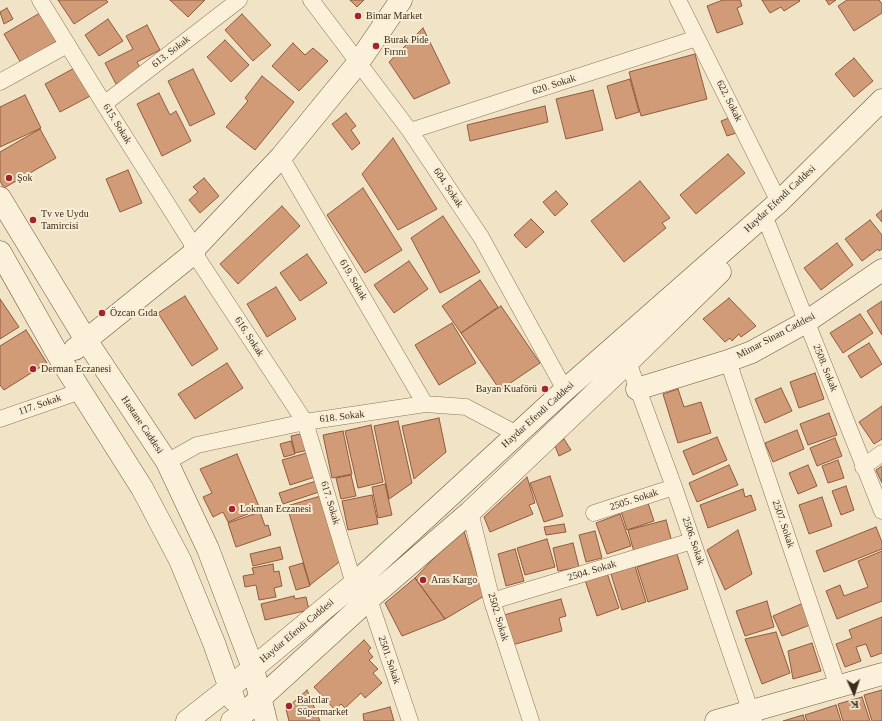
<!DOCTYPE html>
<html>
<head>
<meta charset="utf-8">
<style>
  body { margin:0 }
  #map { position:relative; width:882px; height:721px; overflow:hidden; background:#f1e3c5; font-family:"Times New Roman",serif }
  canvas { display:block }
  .north { position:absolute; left:834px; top:673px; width:40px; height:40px; -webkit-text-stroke:3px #f8edd5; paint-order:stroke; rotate:177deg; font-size:11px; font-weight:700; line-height:16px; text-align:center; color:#3d2c1e }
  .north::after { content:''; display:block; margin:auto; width:14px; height:18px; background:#3d2c1e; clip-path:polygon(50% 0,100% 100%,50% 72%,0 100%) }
</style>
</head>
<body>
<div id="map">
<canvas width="882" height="721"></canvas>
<div class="north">K</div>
</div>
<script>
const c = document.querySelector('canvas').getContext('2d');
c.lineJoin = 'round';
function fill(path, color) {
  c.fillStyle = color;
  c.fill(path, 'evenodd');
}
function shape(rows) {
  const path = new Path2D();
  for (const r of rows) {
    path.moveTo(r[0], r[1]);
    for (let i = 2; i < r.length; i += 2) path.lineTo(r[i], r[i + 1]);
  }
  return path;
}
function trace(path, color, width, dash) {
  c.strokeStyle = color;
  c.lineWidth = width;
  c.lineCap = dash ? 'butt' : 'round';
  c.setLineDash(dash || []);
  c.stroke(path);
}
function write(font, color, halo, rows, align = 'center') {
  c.font = font + ' "Times New Roman",serif';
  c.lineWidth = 4;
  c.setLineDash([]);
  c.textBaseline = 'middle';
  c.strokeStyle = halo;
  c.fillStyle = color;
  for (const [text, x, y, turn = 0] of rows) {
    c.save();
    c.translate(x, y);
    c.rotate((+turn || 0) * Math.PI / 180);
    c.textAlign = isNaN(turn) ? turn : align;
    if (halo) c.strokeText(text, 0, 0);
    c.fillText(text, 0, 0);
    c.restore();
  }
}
const building = shape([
  [58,0,106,0,108,2,74,24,58,0],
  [170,0,205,0,188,17,170,0],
  [350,0,364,0,357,7,350,0],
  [723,0,740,0,742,6,737,8,743,24,717,33,707,6,723,0],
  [762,0,799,0,800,1,784,11,781,7,770,13,762,0],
  [826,0,836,0,829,5,826,0],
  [847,0,879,0,882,4,882,13,854,31,838,6,847,0],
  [7,8,13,19,4,24,0,12,7,8],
  [45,10,62,38,21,63,4,34,45,10],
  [242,14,271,45,253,61,225,30,242,14],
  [108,19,123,41,99,56,85,35,108,19],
  [147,25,160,50,137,62,142,71,116,84,105,63,133,49,126,36,147,25],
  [423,28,450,83,414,99,389,62,423,28],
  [225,40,249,65,231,82,207,57,225,40],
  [293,43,305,55,313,48,328,61,299,91,272,66,293,43],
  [695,54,707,99,641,116,629,72,695,54],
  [854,58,873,81,854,97,835,74,854,58],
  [78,66,94,94,60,112,45,84,78,66],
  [193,69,215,114,190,126,168,81,193,69],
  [262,76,294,102,255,150,226,127,248,101,245,98,262,76],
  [630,79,639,112,616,119,607,86,630,79],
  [593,90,603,130,566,139,556,99,593,90],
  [159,93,170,115,176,111,191,141,162,156,137,104,159,93],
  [25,95,41,128,0,147,0,107,25,95],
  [545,106,548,122,470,141,467,125,545,106],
  [346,113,356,126,351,130,360,143,352,150,332,124,346,113],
  [729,118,736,133,727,136,721,121,729,118],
  [40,129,56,158,4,188,0,181,0,152,40,129],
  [393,138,437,209,398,230,362,174,393,138],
  [728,154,745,173,696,214,680,195,728,154],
  [128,170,142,203,120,212,106,179,128,170],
  [204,178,219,196,200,213,189,200,198,192,193,187,204,178],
  [640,181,670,218,662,223,666,228,624,262,591,221,640,181],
  [363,188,402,250,365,273,327,215,363,188],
  [556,191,568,204,555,216,543,202,556,191],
  [282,206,300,226,238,284,220,264,282,206],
  [882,210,882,222,876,215,882,210],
  [443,216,480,272,440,293,411,238,443,216],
  [531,219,544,232,526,248,514,235,531,219],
  [870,220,882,235,882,249,879,251,878,249,862,261,845,239,870,220],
  [837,243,853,265,821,290,804,268,837,243],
  [307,254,327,283,300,301,280,273,307,254],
  [409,261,428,289,394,313,374,285,409,261],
  [480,280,498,307,461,333,442,306,480,280],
  [276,287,296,319,267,337,247,304,276,287],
  [185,296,218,349,192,366,158,313,185,296],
  [729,298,756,326,741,337,739,334,732,341,730,338,725,342,703,319,729,298],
  [0,299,19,327,0,339,0,299],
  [882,301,882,335,867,311,882,301],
  [501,306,540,363,500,390,461,333,501,306],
  [860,314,873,333,843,353,830,333,860,314],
  [452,323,476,363,439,385,415,345,452,323],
  [26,330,47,363,4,390,0,385,0,346,26,330],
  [869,343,882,364,861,378,848,356,869,343],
  [227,363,243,388,195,419,178,394,227,363],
  [815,373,824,399,799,408,790,382,815,373],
  [781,388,792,411,765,423,755,399,781,388],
  [678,389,684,407,701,402,711,433,678,443,663,394,678,389],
  [882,406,882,439,874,444,859,422,882,406],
  [829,413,837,435,808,445,800,424,829,413],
  [439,418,446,452,414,479,402,426,439,418],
  [398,421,412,483,389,499,374,426,398,421],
  [371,425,383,482,358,488,345,431,371,425],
  [797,430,804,449,773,462,765,443,797,430],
  [343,431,352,474,332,478,323,435,343,431],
  [305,433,309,450,295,453,291,436,305,433],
  [717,437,727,460,693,475,683,451,717,437],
  [835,438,842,456,817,466,810,448,835,438],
  [564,439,571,450,559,456,555,446,564,439],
  [291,441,295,454,284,457,280,444,291,441],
  [310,452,318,476,290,485,282,460,310,452],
  [237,454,260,509,228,522,223,512,213,517,203,497,212,493,200,469,237,454],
  [838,460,844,478,828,483,822,466,838,460],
  [729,465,738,485,697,502,689,483,729,465],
  [808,465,817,486,798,494,789,473,808,465],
  [882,466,882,483,876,470,882,466],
  [351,475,356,496,341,499,336,478,351,475],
  [550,476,563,516,544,522,530,483,550,476],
  [527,477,535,503,529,505,533,514,490,532,484,517,527,477],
  [316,481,319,492,283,504,279,493,316,481],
  [385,484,392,515,378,518,372,487,385,484],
  [846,486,854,510,841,515,832,491,846,486],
  [743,489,745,497,751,495,756,510,708,528,700,505,743,489],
  [324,495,343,559,310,585,287,506,324,495],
  [372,495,378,524,348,530,342,501,372,495],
  [822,497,832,526,809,534,799,505,822,497],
  [647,500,654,521,627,530,620,508,647,500],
  [260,512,265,526,268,525,271,535,236,547,228,523,260,512],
  [620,514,631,546,607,554,596,523,620,514],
  [666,520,672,542,634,552,628,530,666,520],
  [564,524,566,532,546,535,544,527,564,524],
  [876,527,882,542,882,549,824,572,816,551,876,527],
  [463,528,484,596,445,619,415,578,463,528],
  [738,530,752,574,725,590,707,550,738,530],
  [595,531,602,558,586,562,579,535,595,531],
  [547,539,555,567,525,575,517,548,547,539],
  [573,543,579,567,558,571,553,548,573,543],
  [280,547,283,559,253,566,250,554,280,547],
  [515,549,524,581,506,586,498,554,515,549],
  [882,551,882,601,837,619,826,591,840,585,844,596,868,587,858,561,882,551],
  [677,554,688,589,648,602,637,567,677,554],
  [303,563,310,586,296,590,289,567,303,563],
  [273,564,274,572,279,571,282,586,274,588,276,597,259,600,256,585,245,587,243,576,254,574,252,568,273,564],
  [635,566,646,602,622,610,611,574,635,566],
  [607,573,619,608,597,616,585,580,607,573],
  [415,578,445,619,402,636,385,603,415,578],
  [294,596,295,599,306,597,309,610,265,620,261,604,294,596],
  [561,599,566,616,559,618,562,631,512,645,504,615,561,599],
  [767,601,774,627,745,636,736,611,767,601],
  [808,601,815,623,782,636,773,616,808,601],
  [882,617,882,653,871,657,866,644,856,647,861,661,845,667,836,644,852,638,849,630,882,617],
  [776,632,790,673,762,684,745,639,776,632],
  [364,640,371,648,368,651,373,657,369,660,378,669,373,673,382,683,365,698,361,693,345,708,341,704,335,710,314,687,364,640],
  [812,643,821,671,793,679,788,651,812,643],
  [307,690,320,721,289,721,286,709,307,690],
  [882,690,882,721,872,721,864,695,882,690],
  [862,697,870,721,843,721,838,704,862,697],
  [836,705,841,721,807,721,805,715,836,705],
  [390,707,394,721,364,721,363,714,390,707],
  [803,715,805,721,783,721,803,715]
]);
fill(building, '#d29b78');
trace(building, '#8f5b3d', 1);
const street = shape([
  [40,0,104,104,195,248],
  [311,0,410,131,481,237,565,390],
  [678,0,779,202],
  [0,82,67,45],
  [104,104,239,0],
  [410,131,697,38],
  [281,157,425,404],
  [768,225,882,511],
  [194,253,305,422,354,584],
  [728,361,838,687],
  [628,362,674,487,754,721],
  [0,419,81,391],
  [167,462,197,445,305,422,425,404,466,407,517,434],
  [863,467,882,453],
  [470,512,492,601,531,721],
  [594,513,674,487],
  [369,599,410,721],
  [492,601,692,541]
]);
const secondary = shape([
  [0,198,86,340,167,462,208,549,253,668,266,721],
  [0,252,61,360,142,488,180,560,214,643,234,700],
  [75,349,194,253,195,248,281,157,358,63,401,0],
  [637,389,728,361,752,352,806,322,882,270],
  [187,721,229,688,354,584,565,390,779,202,882,100],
  [232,721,242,715,369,599,470,512,628,362,720,272],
  [716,721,882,674]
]);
trace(street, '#8e7459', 17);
trace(secondary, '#70553c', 23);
trace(street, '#fbf0d9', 16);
trace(secondary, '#fbf0d9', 22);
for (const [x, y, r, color] of [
  [358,16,4,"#a12529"],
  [376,46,4,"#a12529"],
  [9,178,4,"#a12529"],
  [33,220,4,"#a12529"],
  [102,313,4,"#a12529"],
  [33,369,4,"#a12529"],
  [545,389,4,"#a12529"],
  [232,509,4,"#a12529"],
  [423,580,4,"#a12529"],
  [289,706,4,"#a12529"]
]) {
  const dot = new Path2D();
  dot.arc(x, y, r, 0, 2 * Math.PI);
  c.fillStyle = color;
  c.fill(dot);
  trace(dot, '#f8edd5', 1.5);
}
write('10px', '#3d2c1e', '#f8edd5', [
  ["Bimar Market",366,16],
  ["Burak Pide",384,40],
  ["Fırını",384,52],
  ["Şok",17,178],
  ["Tv ve Uydu",41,214],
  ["Tamircisi",41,226],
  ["Özcan Gıda",110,313],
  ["Derman Eczanesi",41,369],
  ["Bayan Kuaförü",537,389,"right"],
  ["Lokman Eczanesi",240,509],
  ["Aras Kargo",431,580],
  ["Balcılar",297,700],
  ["Süpermarket",297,712]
], 'left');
write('10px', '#3d2c1e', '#f8edd5', [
  ["613. Sokak",171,52,-38],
  ["620. Sokak",554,85,-18],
  ["622. Sokak",729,101,63],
  ["615. Sokak",117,124,58],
  ["604. Sokak",448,188,56],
  ["Haydar Efendi Caddesi",780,199,-43],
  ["619. Sokak",353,280,60],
  ["Mimar Sinan Caddesi",776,336,-28],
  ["616. Sokak",249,337,57],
  ["2508. Sokak",825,368,68],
  ["117. Sokak",40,405,-19],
  ["Haydar Efendi Caddesi",538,415,-42],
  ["618. Sokak",342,417,-7],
  ["Hastane Caddesi",142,425,56],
  ["2505. Sokak",634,500,-18],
  ["617. Sokak",330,503,73],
  ["2507. Sokak",783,524,71],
  ["2506. Sokak",693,541,71],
  ["2504. Sokak",592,571,-17],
  ["2502. Sokak",498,617,73],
  ["Haydar Efendi Caddesi",297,631,-40],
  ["2501. Sokak",389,660,71]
]);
</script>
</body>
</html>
